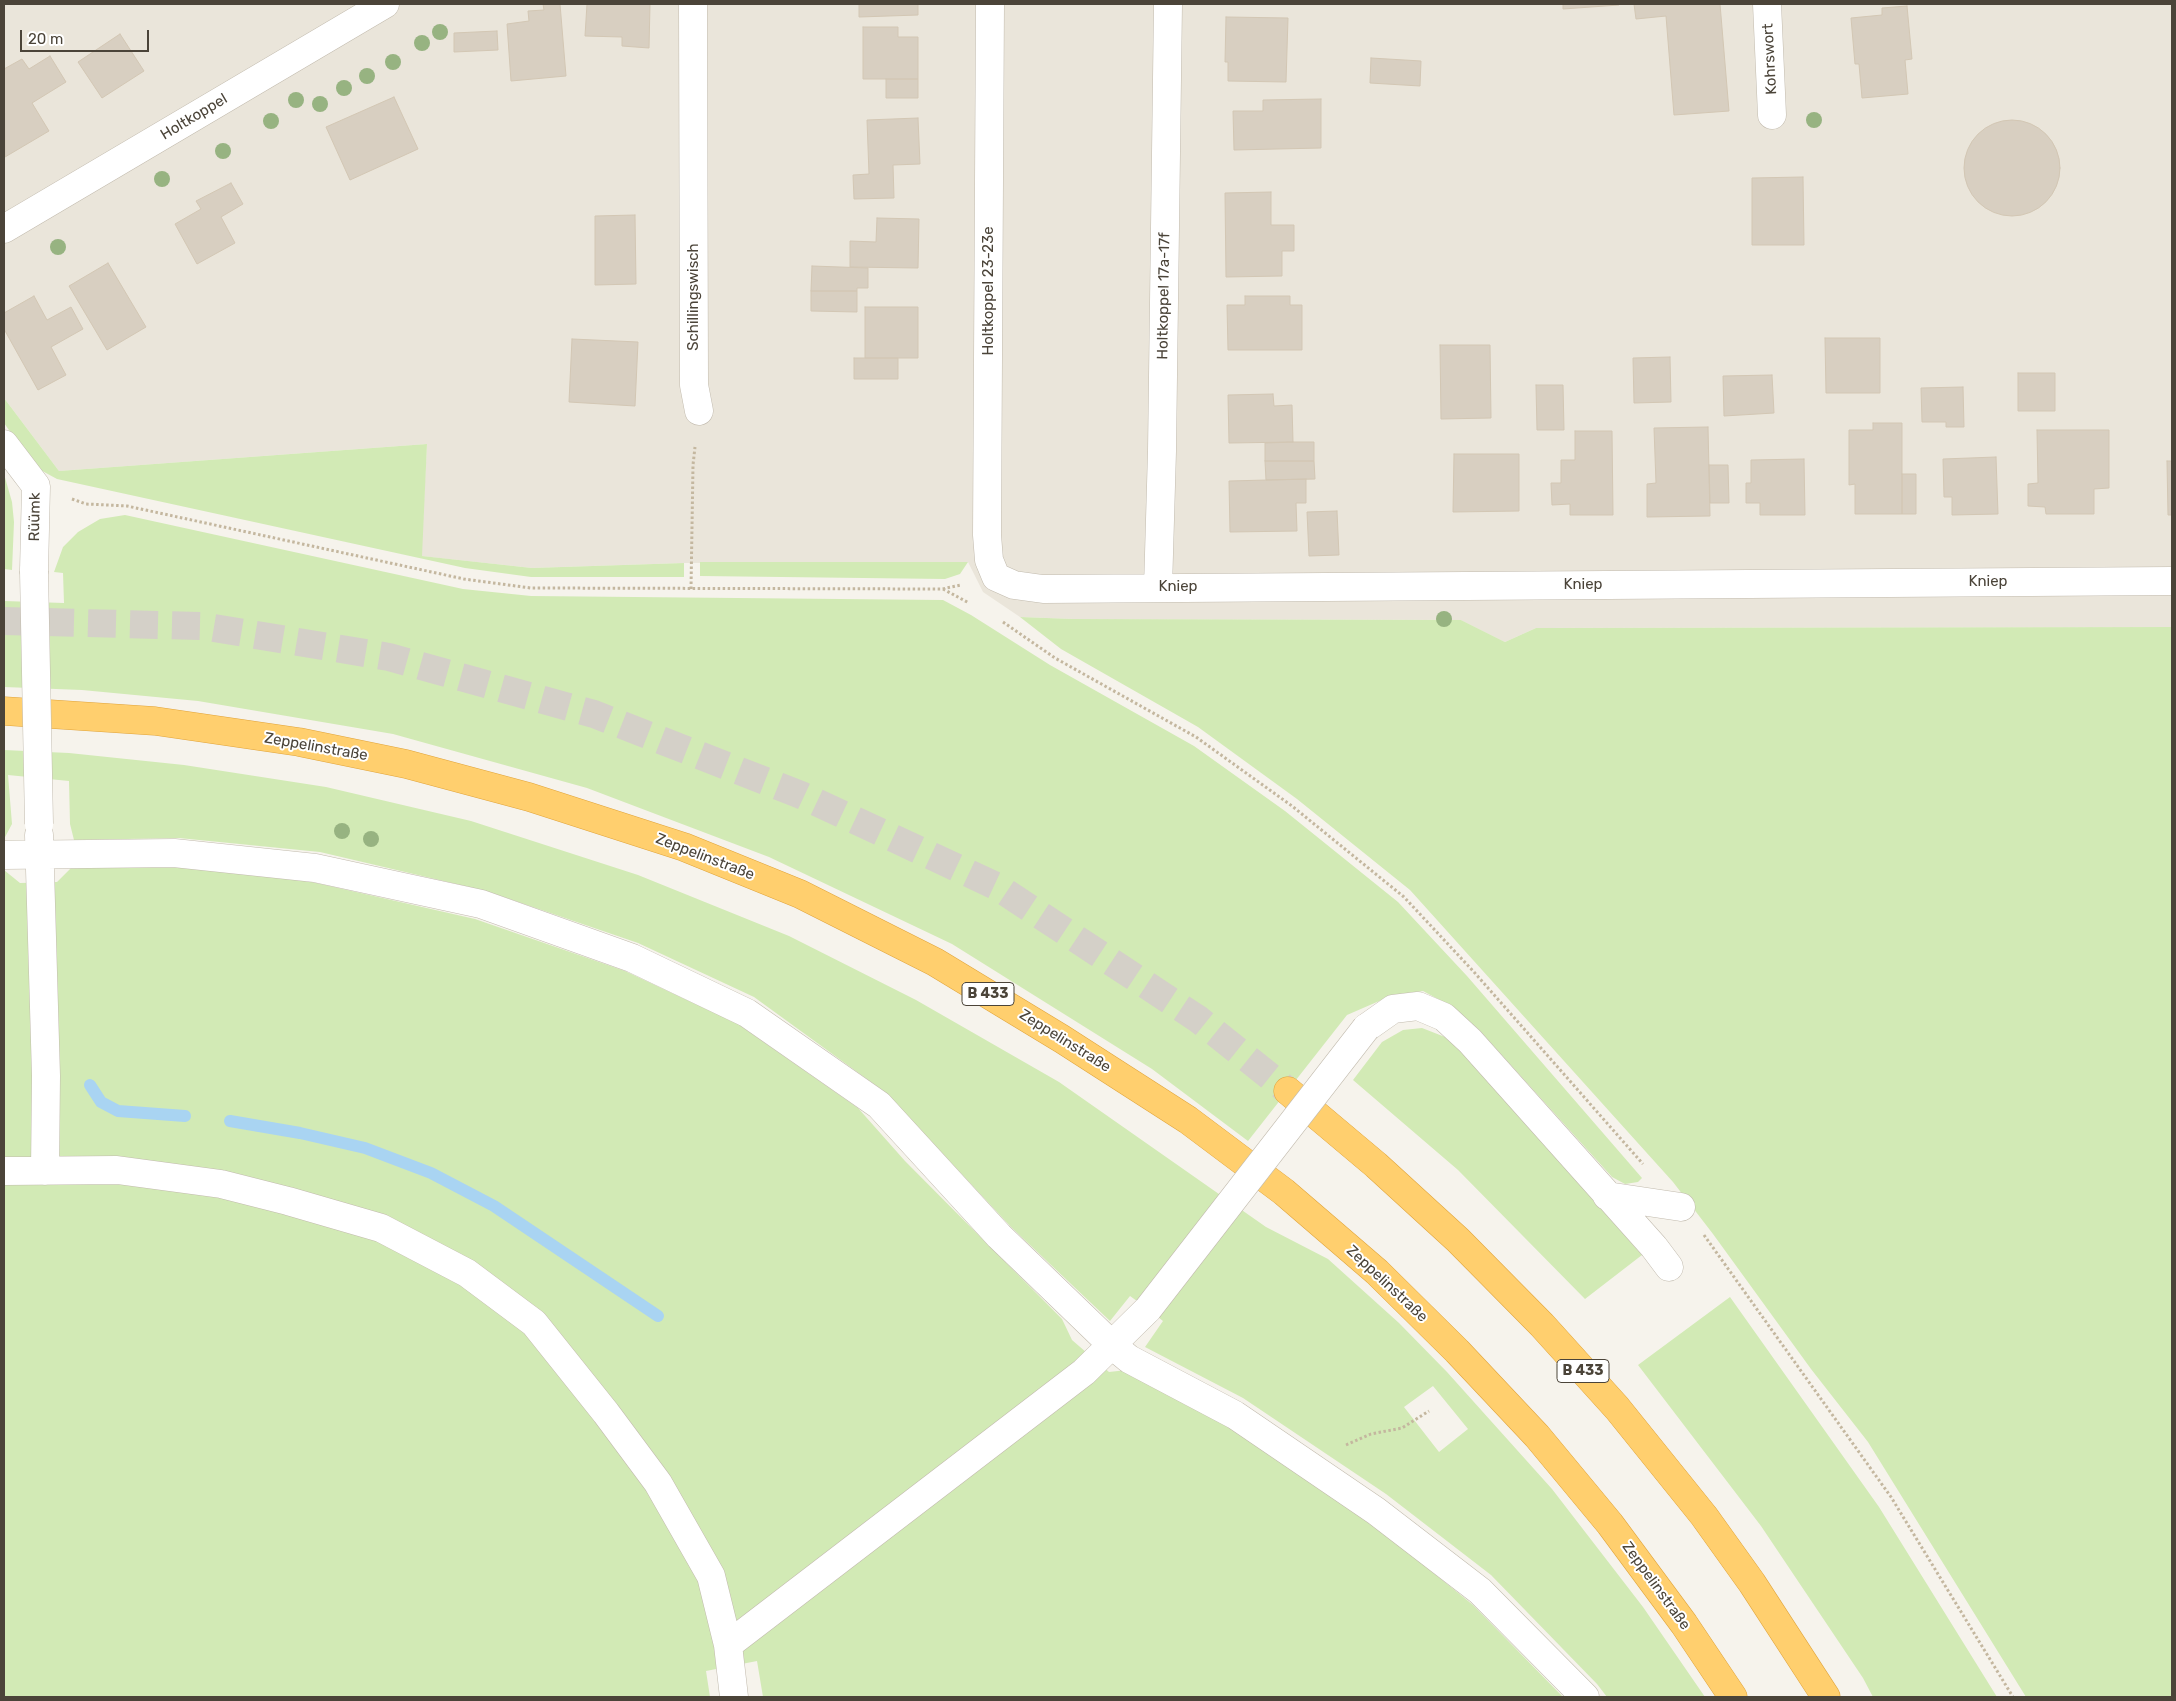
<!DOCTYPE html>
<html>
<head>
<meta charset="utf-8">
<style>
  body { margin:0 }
  #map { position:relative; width:2176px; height:1701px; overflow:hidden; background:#f6f3ec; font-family:Rubik,sans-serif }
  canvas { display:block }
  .frame { position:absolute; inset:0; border:5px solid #4b4439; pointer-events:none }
  .scale { position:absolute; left:20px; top:30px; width:129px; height:22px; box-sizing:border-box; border:2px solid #4b4439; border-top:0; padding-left:6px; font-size:15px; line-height:18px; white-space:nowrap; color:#4b4439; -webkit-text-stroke:4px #fff; paint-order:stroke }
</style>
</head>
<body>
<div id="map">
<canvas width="2176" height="1701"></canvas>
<div class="frame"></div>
<div class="scale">20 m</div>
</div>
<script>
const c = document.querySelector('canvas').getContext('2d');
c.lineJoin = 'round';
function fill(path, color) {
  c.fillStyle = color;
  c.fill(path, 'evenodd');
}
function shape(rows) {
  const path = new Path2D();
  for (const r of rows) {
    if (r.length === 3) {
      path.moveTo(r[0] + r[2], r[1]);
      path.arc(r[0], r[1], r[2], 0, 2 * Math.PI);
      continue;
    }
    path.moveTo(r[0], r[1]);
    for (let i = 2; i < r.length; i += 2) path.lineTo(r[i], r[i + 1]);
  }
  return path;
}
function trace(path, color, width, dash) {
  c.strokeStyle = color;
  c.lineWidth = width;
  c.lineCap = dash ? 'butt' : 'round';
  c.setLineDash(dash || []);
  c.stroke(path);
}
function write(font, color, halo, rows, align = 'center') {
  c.font = font + ' Rubik,sans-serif';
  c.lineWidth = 4;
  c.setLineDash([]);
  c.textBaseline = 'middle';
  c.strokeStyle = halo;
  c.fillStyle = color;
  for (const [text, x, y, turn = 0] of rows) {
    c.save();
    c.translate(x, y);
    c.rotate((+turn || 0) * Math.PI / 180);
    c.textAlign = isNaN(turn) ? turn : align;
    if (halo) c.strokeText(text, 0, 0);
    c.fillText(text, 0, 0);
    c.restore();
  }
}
fill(shape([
  [4,4,2172,4,2172,627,1536,628,1505,642,1461,620,1073,619,1020,617,983,592,968,562,684,563,532,568,421,556,427,444,59,471,4,398]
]), '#eae5da');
fill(shape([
  [4,398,59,471,427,444,422,556,532,568,684,563,684,577,531,577,465,568,57,479,35,467,4,423],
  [4,474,12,502,14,522,12,570,4,569],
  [125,515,463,589,531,596,943,600,971,615,1050,665,1194,746,1285,811,1398,902,1467,976,1642,1178,1638,1182,1625,1184,1612,1177,1480,1031,1451,1006,1423,991,1393,995,1347,1015,1248,1141,1152,1069,952,944,769,857,587,788,393,734,198,701,82,690,4,687,4,601,64,603,63,573,54,572,63,547,78,532,100,519],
  [700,562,968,562,960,574,945,579,700,576],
  [1020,617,1073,619,1461,620,1505,642,1536,628,2172,627,2172,1697,2026,1697,1868,1442,1811,1369,1713,1234,1673,1182,1410,890,1297,799,1198,727,1061,649],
  [4,750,69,753,184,765,326,787,471,821,638,875,789,936,916,1000,1059,1082,1266,1227,1328,1259,1399,1323,1447,1372,1552,1489,1643,1607,1705,1697,1607,1697,1597,1684,1491,1575,1386,1494,1243,1398,1145,1347,1163,1321,1148,1309,1130,1296,1110,1321,1011,1227,886,1093,754,997,638,943,486,891,320,852,179,838,74,840,70,824,69,781,8,775,12,824,4,839],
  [1433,1386,1468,1429,1439,1452,1404,1407],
  [172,864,312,882,475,919,625,971,738,1024,858,1108,905,1161,1062,1319,1072,1340,1109,1372,1127,1370,1235,1430,1366,1518,1473,1605,1563,1697,763,1697,757,1661,706,1671,710,1697,4,1697,4,870,20,883,57,882,71,868],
  [1422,1028,1445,1037,1465,1052,1642,1255,1585,1299,1458,1170,1353,1080,1382,1042,1403,1030],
  [1730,1297,1879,1507,1997,1697,1873,1697,1863,1678,1761,1526,1638,1365]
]), '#d2eab5');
trace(shape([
  [90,1085,101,1102,118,1111,185,1116],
  [230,1121,300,1133,365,1148,431,1173,494,1206,658,1316]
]), '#a9d4f2', 12);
const building = shape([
  [543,4,560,4,566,76,511,81,507,24,529,21,528,11,544,10,543,4],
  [587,4,650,4,649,48,622,46,622,37,585,36,587,4],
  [859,4,918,4,918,15,859,17,859,4],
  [1563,4,1618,4,1619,5,1563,9,1563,4],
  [1634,4,1720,4,1729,111,1674,115,1666,16,1636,19,1634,4],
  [1907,6,1912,59,1905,60,1908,94,1862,98,1859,64,1855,64,1851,18,1882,15,1882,8,1907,6],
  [1226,17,1288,18,1286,82,1228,81,1228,62,1225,62,1226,17],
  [863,27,898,27,898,37,918,37,918,79,863,79,863,27],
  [497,31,498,50,454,52,454,33,497,31],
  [120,34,144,71,102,98,78,62,120,34],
  [50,56,66,82,32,103,49,131,5,157,4,69,22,59,29,69,50,56],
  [1371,58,1421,61,1420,86,1370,83,1371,58],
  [886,79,918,79,918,98,886,98,886,79],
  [394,97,418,149,350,180,326,127,394,97],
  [1321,99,1321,148,1234,150,1233,111,1263,111,1263,100,1321,99],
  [918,118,920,164,893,165,894,198,854,199,853,175,869,174,867,120,918,118],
  [2012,168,48],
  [1803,177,1804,245,1752,245,1752,178,1803,177],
  [231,183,243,204,221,217,235,243,197,264,175,224,201,209,196,201,231,183],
  [1271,192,1271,225,1294,225,1294,251,1282,251,1282,276,1226,277,1225,193,1271,192],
  [635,215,636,284,595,285,595,216,635,215],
  [877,218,919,219,918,268,850,267,850,241,876,242,877,218],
  [108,263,146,327,107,350,69,286,108,263],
  [812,266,868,268,868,288,857,288,857,291,811,291,812,266],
  [811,291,857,291,857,312,811,311,811,291],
  [34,296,47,320,71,307,83,329,51,347,66,375,38,390,4,329,4,313,34,296],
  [1245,296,1290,296,1290,305,1302,305,1302,350,1228,350,1227,305,1245,305,1245,296],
  [865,307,918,307,918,358,865,358,865,307],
  [1825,338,1880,338,1880,393,1826,393,1825,338],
  [572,339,638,342,635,406,569,402,572,339],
  [1440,345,1490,345,1491,418,1441,419,1440,345],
  [1670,357,1671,402,1634,403,1633,358,1670,357],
  [854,358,898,358,898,379,854,379,854,358],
  [2018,373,2055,373,2055,411,2018,411,2018,373],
  [1772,375,1774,413,1724,416,1723,376,1772,375],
  [1536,385,1563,385,1564,430,1537,430,1536,385],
  [1963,387,1964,427,1946,427,1946,422,1922,422,1921,388,1963,387],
  [1273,394,1274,406,1292,405,1293,442,1229,443,1228,395,1273,394],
  [1873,423,1902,423,1902,514,1855,514,1855,484,1849,485,1849,430,1873,430,1873,423],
  [1708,427,1710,516,1647,517,1647,484,1656,483,1654,428,1708,427],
  [2037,430,2109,430,2109,488,2094,489,2094,514,2046,514,2045,507,2028,506,2028,484,2038,483,2037,430],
  [1575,431,1612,431,1613,515,1570,515,1570,504,1552,505,1551,483,1561,483,1561,460,1575,460,1575,431],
  [1293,442,1314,442,1314,461,1265,461,1265,443,1293,442],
  [1454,454,1519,454,1519,511,1453,512,1454,454],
  [1996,457,1998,514,1952,515,1952,497,1944,497,1943,459,1996,457],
  [1804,459,1805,515,1760,515,1760,503,1746,503,1746,483,1751,483,1751,460,1804,459],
  [1265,461,1314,461,1315,479,1266,480,1265,461],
  [2167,461,2172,461,2172,515,2168,515,2167,461],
  [1709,465,1728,465,1729,503,1710,503,1709,465],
  [1902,474,1916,474,1916,514,1902,514,1902,474],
  [1306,479,1306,503,1296,503,1297,531,1230,532,1229,481,1306,479],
  [1337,511,1339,555,1309,556,1307,512,1337,511]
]);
fill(building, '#d8cfc1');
trace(building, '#d3c7b4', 1);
trace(shape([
  [4,621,202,626,389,657,594,714,801,795,996,886,1198,1019,1288,1091]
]), '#d4d0c8', 28, [28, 14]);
const minor = shape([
  [693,4,694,385,699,411],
  [990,4,987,535,989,560,996,577,1014,585,1043,589,2172,581],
  [1767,4,1772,115],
  [4,229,385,4],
  [4,444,36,486,34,571],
  [1158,588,1162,451,1168,4],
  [39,835,46,1076,45,1171],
  [4,855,174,853,315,868,481,904,632,958,747,1013,879,1105,999,1236,1112,1345,1129,1359,1235,1415,1376,1511,1480,1591,1585,1697],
  [1366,1028,1393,1009,1418,1006,1444,1017,1470,1041,1654,1247,1669,1267],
  [4,1171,117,1170,221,1184,288,1201,381,1228,467,1273,534,1323,606,1413,658,1483,711,1576,728,1645,734,1697],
  [1607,1196,1681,1207],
  [728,1645,1084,1372,1148,1309]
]);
const highway = shape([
  [4,711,155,721,299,742,406,764,529,797,684,847,800,894,935,962,1062,1039,1188,1120,1284,1192,1377,1272,1457,1351,1537,1436,1610,1524,1684,1624,1733,1697],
  [1288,1091,1376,1165,1458,1240,1542,1325,1617,1408,1704,1516,1752,1583,1826,1697]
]);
trace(minor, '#c2bbae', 29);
trace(highway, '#e0a43c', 29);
trace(shape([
  [72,499,86,504,127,506,464,579,531,588,942,589,961,585],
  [691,589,693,465,695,447],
  [943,589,969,603],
  [1003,622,1055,658,1196,737,1292,806,1404,897,1474,972,1643,1164],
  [1704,1235,1891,1497,2013,1697],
  [1346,1445,1371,1434,1402,1428,1429,1411]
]), '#c4b79f', 3, [2.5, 2.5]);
trace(minor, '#fff', 28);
trace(highway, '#ffcf6e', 28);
const minorBridge = shape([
  [34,571,39,824],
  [1148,1309,1366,1028]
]);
trace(minorBridge, '#c2bbae', 29, []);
trace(minorBridge, '#fff', 28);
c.fillStyle = '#97b381';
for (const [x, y] of [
  [440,32],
  [422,43],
  [393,62],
  [367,76],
  [344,88],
  [296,100],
  [320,104],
  [1814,120],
  [271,121],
  [223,151],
  [162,179],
  [58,247],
  [1444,619],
  [342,831],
  [371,839]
]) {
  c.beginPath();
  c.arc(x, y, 8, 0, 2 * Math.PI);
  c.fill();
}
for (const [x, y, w] of [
  [988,994,52],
  [1583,1371,52]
]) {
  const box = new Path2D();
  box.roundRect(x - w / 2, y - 11.5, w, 23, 4);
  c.fillStyle = '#fff';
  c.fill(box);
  trace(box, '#4b4439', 1);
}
write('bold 14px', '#4b4439', null, [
  ["B 433",988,994],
  ["B 433",1583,1371]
]);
write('15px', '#4b4439', '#fff', [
  ["Kohrswort",1770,59,-93],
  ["Holtkoppel",194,117,-31],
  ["Holtkoppel 23-23e",989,291,-90],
  ["Holtkoppel 17a-17f",1164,296,-89],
  ["Schillingswisch",694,297,-90],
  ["Rüümk",35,517,-89],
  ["Kniep",1988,582],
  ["Kniep",1583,585],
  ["Kniep",1178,587],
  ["Zeppelinstraße",316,747,10],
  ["Zeppelinstraße",705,857,21],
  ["Zeppelinstraße",1065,1041,32],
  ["Zeppelinstraße",1387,1284,43],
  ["Zeppelinstraße",1656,1586,54]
]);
</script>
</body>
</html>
